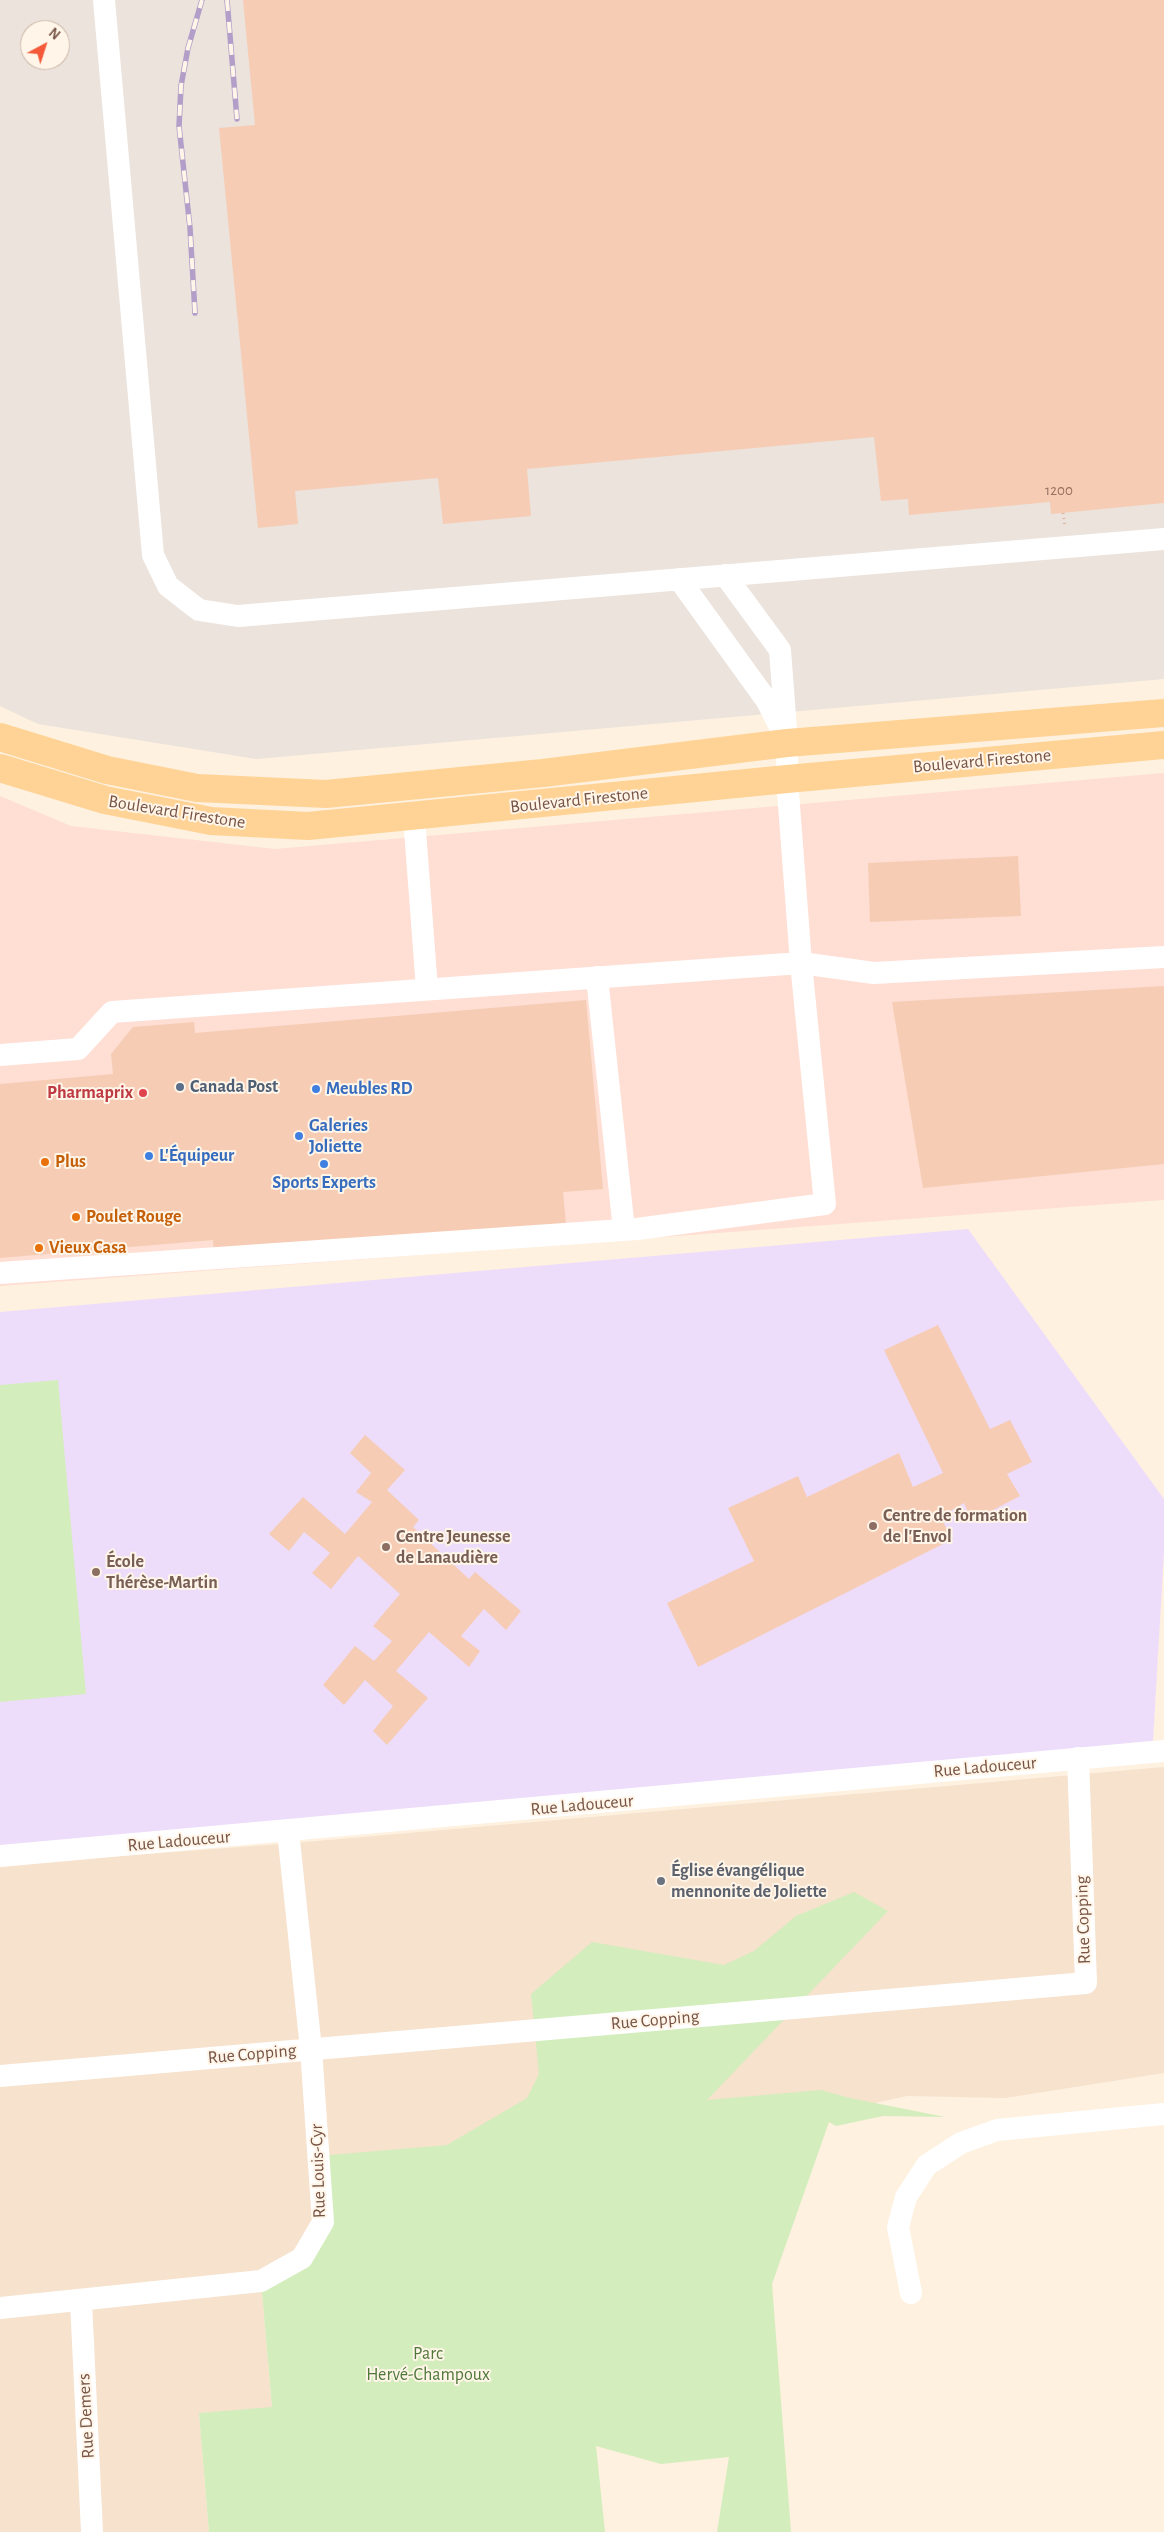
<!DOCTYPE html>
<html>
<head>
<meta charset="utf-8">
<style>
  body { margin:0 }
  #map { position:relative; width:1164px; height:2532px; overflow:hidden; background:#fef1df; font-family:"Alegreya Sans",sans-serif }
  canvas { display:block }
  .north { position:absolute; left:20px; top:20px; width:50px; height:50px; box-sizing:border-box; background:#fff5e8; border:1px solid #c9b5a7; border-radius:50%; rotate:40deg; font-size:14px; font-weight:700; line-height:20px; text-align:center; color:#775445 }
  .north::after { content:''; display:block; margin:auto; width:18px; height:22px; background:#f45a39; clip-path:polygon(50% 0,100% 100%,50% 72%,0 100%) }
</style>
</head>
<body>
<div id="map">
<canvas width="1164" height="2532"></canvas>
<div class="north">N</div>
</div>
<script>
const c = document.querySelector('canvas').getContext('2d');
c.lineJoin = 'round';
function fill(path, color) {
  c.fillStyle = color;
  c.fill(path, 'evenodd');
}
function shape(rows) {
  const path = new Path2D();
  for (const r of rows) {
    path.moveTo(r[0], r[1]);
    for (let i = 2; i < r.length; i += 2) path.lineTo(r[i], r[i + 1]);
  }
  return path;
}
function trace(path, color, width, dash) {
  c.strokeStyle = color;
  c.lineWidth = width;
  c.lineCap = dash ? 'butt' : 'round';
  c.setLineDash(dash || []);
  c.stroke(path);
}
function write(font, color, halo, rows, align = 'center') {
  c.font = font + ' "Alegreya Sans",sans-serif';
  c.lineWidth = 4;
  c.setLineDash([]);
  c.textBaseline = 'middle';
  c.strokeStyle = halo;
  c.fillStyle = color;
  for (const [text, x, y, turn = 0] of rows) {
    c.save();
    c.translate(x, y);
    c.rotate((+turn || 0) * Math.PI / 180);
    c.textAlign = isNaN(turn) ? turn : align;
    if (halo) c.strokeText(text, 0, 0);
    c.fillText(text, 0, 0);
    c.restore();
  }
}
fill(shape([
  [1164,1767,1164,2073,1005,2098,907,2096,323,2222,302,2258,261,2281,272,2408,199,2413,209,2532,0,2532,0,1865,294,1843]
]), '#f6e2cd');
fill(shape([
  [1164,773,1164,1200,0,1286,0,796,71,826,275,849]
]), '#ffded3');
fill(shape([
  [0,0,1164,0,1164,679,256,759,38,724,0,706],
  [30,30,60,30,60,60,30,60]
]), '#ece3dc');
fill(shape([
  [968,1229,1164,1499,1164,1552,1153,1741,602,1794,0,1848,0,1312]
]), '#eeddfa');
fill(shape([
  [58,1380,86,1694,0,1702,0,1385],
  [854,1892,888,1911,707,2100,821,2090,850,2098,945,2117,883,2116,836,2126,829,2122,772,2284,791,2532,717,2532,729,2457,661,2464,596,2446,605,2532,209,2532,199,2413,272,2407,261,2281,302,2258,323,2222,318,2156,447,2145,527,2098,539,2074,531,1994,592,1942,724,1965,754,1951,796,1916]
]), '#d3edbd');
fill(shape([
  [243,0,1164,0,1164,503,1051,514,1050,502,909,515,908,499,881,501,874,437,527,469,531,516,443,524,438,478,295,491,298,524,258,528,219,128,255,125],
  [1018,856,1021,916,870,922,868,863],
  [1164,986,1164,1164,923,1188,892,1002],
  [586,1000,603,1189,563,1192,566,1224,214,1254,213,1240,0,1258,0,1084,113,1074,111,1054,133,1027,194,1022,195,1033],
  [938,1325,990,1429,1010,1420,1032,1462,1007,1474,1020,1496,972,1521,964,1503,940,1517,953,1539,698,1667,667,1603,754,1561,728,1508,798,1476,807,1497,899,1453,913,1487,943,1473,884,1350],
  [365,1435,405,1470,387,1490,419,1520,413,1527,469,1579,475,1572,521,1611,506,1630,484,1609,461,1636,480,1651,469,1667,429,1632,396,1671,428,1698,387,1745,373,1731,393,1706,365,1680,344,1705,323,1685,355,1646,374,1661,392,1641,373,1626,400,1594,358,1556,331,1589,312,1573,330,1553,304,1532,289,1551,269,1534,303,1497,345,1534,372,1502,356,1492,371,1473,350,1453]
]), '#f6ccb5');
trace(shape([
  [1063,513,1065,527]
]), '#dbaf98', 3, [1, 4]);
trace(shape([
  [104,0,153,555,168,586,199,610,238,616,1164,539],
  [679,579,767,701,783,733],
  [414,817,427,989],
  [597,977,624,1230],
  [0,1055,78,1049,112,1012,801,963,874,973,1164,957],
  [0,1273,637,1229,825,1204,801,963,787,779,787,743,780,650,725,575],
  [0,1856,1164,1751],
  [0,2076,1086,1983,1078,1758],
  [911,2293,898,2227,906,2197,927,2165,961,2143,997,2130,1164,2114],
  [81,2301,92,2532],
  [0,2308,261,2281,302,2258,323,2222,311,2049,288,1831]
]), '#fff', 22);
trace(shape([
  [0,737,107,770,197,788,326,794,543,773,787,743,1164,713],
  [0,768,105,800,211,821,308,826,787,779,1164,745]
]), '#ffd396', 28);
const rail = shape([
  [227,0,237,119],
  [195,313,190,228,179,126,181,86,188,48,202,0]
]);
trace(rail, '#b29ec8', 5.5);
trace(rail, '#fff5e8', 4, [11]);
for (const [x, y, r, color] of [
  [180,1087,5,"#5c6f8a"],
  [316,1089,5,"#3f7fe0"],
  [143,1093,5,"#e0444e"],
  [299,1136,5,"#3f7fe0"],
  [149,1156,5,"#3f7fe0"],
  [45,1162,5,"#e8710a"],
  [324,1164,5,"#3f7fe0"],
  [76,1217,5,"#e8710a"],
  [39,1248,5,"#e8710a"],
  [873,1526,5,"#8d6e63"],
  [386,1547,5,"#8d6e63"],
  [96,1572,5,"#8d6e63"],
  [661,1881,5,"#6b7280"]
]) {
  const dot = new Path2D();
  dot.arc(x, y, r, 0, 2 * Math.PI);
  c.fillStyle = color;
  c.fill(dot);
  trace(dot, '#fff5e8', 2);
}
write('15px', '#977261', null, [
  ["1200",1059,490]
]);
write('18px', '#775445', '#fff5e8', [
  ["Boulevard Firestone",982,761,-5],
  ["Boulevard Firestone",579,800,-6],
  ["Boulevard Firestone",177,812,9],
  ["Rue Ladouceur",985,1767,-5],
  ["Rue Ladouceur",582,1805,-5],
  ["Rue Ladouceur",179,1841,-5],
  ["Rue Copping",1083,1920,-92],
  ["Rue Copping",655,2020,-5],
  ["Rue Copping",252,2054,-5],
  ["Rue Louis-Cyr",318,2171,-92],
  ["Rue Demers",86,2416,-93]
]);
write('bold 18px', '#4e5e75', '#fff5e8', [
  ["Canada Post",190,1087]
], 'left');
write('bold 18px', '#366cbe', '#fff5e8', [
  ["Meubles RD",326,1089],
  ["Galeries",309,1126],
  ["Joliette",309,1147],
  ["L'Équipeur",159,1156],
  ["Sports Experts",324,1183,"center"]
], 'left');
write('bold 18px', '#be3a42', '#fff5e8', [
  ["Pharmaprix",133,1093]
], 'right');
write('bold 18px', '#c56008', '#fff5e8', [
  ["Plus",55,1162],
  ["Poulet Rouge",86,1217],
  ["Vieux Casa",49,1248]
], 'left');
write('bold 18px', '#785e54', '#fff5e8', [
  ["Centre de formation",883,1516],
  ["de l'Envol",883,1537],
  ["Centre Jeunesse",396,1537],
  ["de Lanaudière",396,1558],
  ["École",106,1562],
  ["Thérèse-Martin",106,1583]
], 'left');
write('bold 18px', '#5b616d', '#fff5e8', [
  ["Église évangélique",671,1871],
  ["mennonite de Joliette",671,1892]
], 'left');
write('18px', '#4f783a', '#fff5e8', [
  ["Parc",428,2354],
  ["Hervé-Champoux",428,2375]
]);
</script>
</body>
</html>
